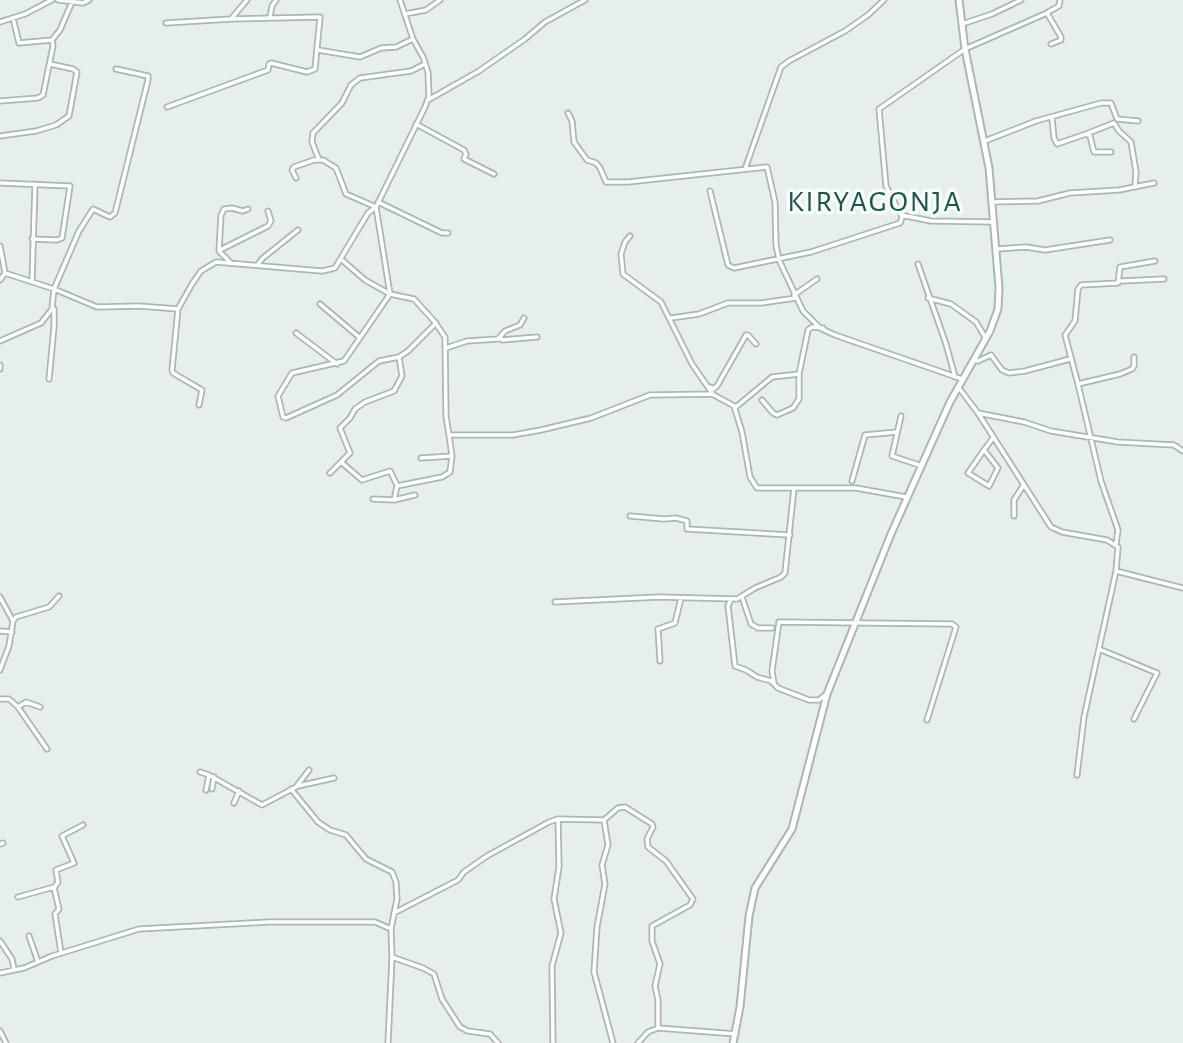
<!DOCTYPE html>
<html>
<head>
<meta charset="utf-8">
<style>
  body { margin:0 }
  canvas { display:block; background:#e6efeb }
</style>
</head>
<body>
<canvas width="1183" height="1043"></canvas>
<script>
const c = document.querySelector('canvas').getContext('2d');
c.lineJoin = 'round';
function shape(rows) {
  const path = new Path2D();
  for (const r of rows) {
    path.moveTo(r[0], r[1]);
    for (let i = 2; i < r.length; i += 2) path.lineTo(r[i], r[i + 1]);
  }
  return path;
}
function trace(path, color, width, dash) {
  c.strokeStyle = color;
  c.lineWidth = width;
  c.lineCap = dash ? 'butt' : 'round';
  c.setLineDash(dash || []);
  c.stroke(path);
}
function write(font, color, halo, rows, align = 'center') {
  c.font = font + ' "Alegreya Sans",sans-serif';
  c.lineWidth = 7;
  c.setLineDash([]);
  c.textBaseline = 'middle';
  c.strokeStyle = halo;
  c.fillStyle = color;
  for (const [text, x, y, turn = 0] of rows) {
    c.save();
    c.translate(x, y);
    c.rotate((+turn || 0) * Math.PI / 180);
    c.textAlign = isNaN(turn) ? turn : align;
    if (halo) c.strokeText(text, 0, 0);
    c.fillText(text, 0, 0);
    c.restore();
  }
}
const minor = shape([
  [58,0,83,3,89,0],
  [1048,12,1059,6,1060,0],
  [405,14,426,10,440,0],
  [270,17,272,6,276,0],
  [13,18,19,43,52,40],
  [0,22,25,14,52,0],
  [166,23,231,19,247,0],
  [962,24,992,14,1021,0],
  [965,49,879,109,886,186,901,215,931,221,993,222],
  [965,49,1047,13,1061,37,1061,40,1051,44],
  [318,50,360,57,381,48,396,47,413,39],
  [428,100,479,71,525,39,545,22,585,0],
  [0,101,38,98,43,95,53,46,52,40,60,30,72,2],
  [167,107,268,70,269,64,271,63,307,72,315,69,320,17,231,19],
  [568,113,572,121,574,142,587,160,596,163,600,168,606,182,628,182,767,167,775,202,776,245,779,260,803,311,820,328,835,335,962,379],
  [1052,118,1054,138,1057,144,1086,134,1090,136,1094,152,1111,152],
  [416,124,464,150,466,154,464,159,494,174],
  [1086,134,1114,123,1119,131,1131,142,1136,172,1135,187],
  [0,136,36,131,56,125,69,116,77,72,73,69,50,64],
  [985,141,1036,121,1101,103,1111,103,1117,119,1138,121],
  [319,160,312,142,313,133,342,103,351,85,360,78,411,71,425,64],
  [745,169,781,67,789,61,845,31,868,15,884,0],
  [296,178,292,170,294,167,314,160,323,160,336,168,346,194,376,207,390,294,414,299,434,321,445,337,446,416,449,435,513,435,541,430,591,418,650,395,712,394,736,407,772,377,799,374,808,330,812,327,823,328],
  [0,183,70,186,62,238,57,240,32,239],
  [710,191,728,265,734,268,811,252,900,223,903,215],
  [378,202,442,233,448,233],
  [991,202,1038,201,1070,193,1119,190,1154,183],
  [630,236,625,242,621,254,623,274,661,302,692,364,712,393],
  [0,246,5,273,0,280],
  [997,249,1026,247,1045,250,1110,240],
  [220,250,268,226,271,221,268,211],
  [342,260,365,280,390,294,344,361,292,373,278,396,283,417,286,418,337,395,379,361,399,357],
  [230,262,219,251,221,215,224,209,232,208,243,211,248,209],
  [258,264,263,258,298,230],
  [918,264,946,344,955,377],
  [5,273,54,289,97,307,139,306,178,309],
  [1121,281,1164,279],
  [32,282,35,184],
  [794,295,817,279],
  [928,298,951,304,976,322,985,337],
  [320,304,359,337],
  [671,318,699,314,728,303,761,303,796,298],
  [296,333,337,364],
  [500,337,502,340,537,337],
  [0,341,41,323,52,309,54,289,79,231,93,209,110,217,115,213,148,80,148,76,116,69],
  [446,348,467,341,498,339,505,331,520,325,524,318],
  [1134,357,1134,366,1132,369,1120,374,1078,384,1065,335,1075,321,1078,289,1081,285,1118,283,1120,267,1155,261],
  [974,360,978,361,991,355,1002,370,1009,373,1025,371,1070,359],
  [0,365,0,369],
  [49,379,54,327,54,309],
  [1078,384,1101,481,1118,530,1116,544],
  [710,387,713,389,717,386,746,335,748,335,756,344],
  [959,388,978,413,1024,422,1051,431,1118,442,1174,445,1183,451],
  [762,400,773,413,777,415,793,408,799,399,799,374],
  [199,405,202,390,173,373,172,370,178,309,192,284,201,271,216,262,322,271,335,268,368,213,376,207,425,107,429,96,428,72,423,57,413,39,400,0],
  [734,406,742,432,750,477,757,488,794,488],
  [978,413,1051,527,1062,532,1107,540,1118,547,1116,571,1084,717,1077,775],
  [901,416,892,456,922,466],
  [984,450,998,468,989,486,968,473,984,450,993,438],
  [421,458,452,456],
  [341,462,362,480,390,471,397,485],
  [330,473,350,453,340,428,350,418,355,409,365,402,394,391,402,376,399,357,408,351,436,323],
  [852,481,865,435,897,432],
  [373,499,394,500,415,495],
  [394,500,397,486,442,477,450,472,452,456,449,435],
  [630,516,664,519,676,518,687,521,687,529,790,535],
  [1014,516,1014,500,1023,486],
  [1116,571,1183,588],
  [0,597,13,621,9,646,0,670],
  [742,597,751,624,758,628,772,628],
  [731,599,728,606,735,666,746,670,757,677,771,681,778,688,809,700,819,700,825,695],
  [555,602,659,597,737,599,755,588,781,577,785,573,794,488,856,488,906,497],
  [13,621,16,617,49,607,59,596],
  [0,631,12,632],
  [1099,649,1157,673,1134,719],
  [660,661,658,629,675,623,681,598],
  [774,683,772,671,779,622,952,624,956,627,927,720],
  [0,699,9,699,18,707,47,749],
  [18,707,26,702,40,707],
  [200,772,209,775,262,805,296,787,309,770],
  [298,786,334,778],
  [212,789,214,777],
  [291,789,318,822,330,830,346,835,366,859,392,872,396,882,397,899,391,929],
  [206,790,209,775],
  [234,803,239,791],
  [604,820,618,808,625,807,652,824,653,827,647,839,648,847,666,861,693,899,690,905,652,926,652,941,660,964,655,986,658,1000,658,1028],
  [0,844,3,843],
  [18,897,54,887],
  [394,913,458,880,464,872,487,856,549,822,558,819,604,820,608,845,602,865,605,884,597,927,594,972,613,1043],
  [29,936,38,962],
  [0,941,12,959,14,969],
  [61,953,55,914,59,909,54,888,58,882,56,870,74,863,62,836,83,825],
  [0,973,24,968,52,956,139,929,269,922,375,922,391,929,392,957,423,968,434,974,442,999,460,1027,468,1031,490,1034,498,1043],
  [0,1031,6,1043],
  [388,1043,392,958],
  [553,1043,552,966,561,933,554,899,559,867,558,819],
  [638,1043,648,1032,658,1028,736,1034]
]);
const tertiary = shape([
  [733,1043,740,1007,749,916,755,888,792,829,827,694,891,534,950,402,990,331,998,309,999,288,989,168,965,49,959,0]
]);
trace(minor, '#a8b8b2', 7);
trace(tertiary, '#a8b8b2', 9);
trace(minor, '#fff', 3.5);
trace(tertiary, '#fff', 5);
c.letterSpacing = '2px';
write('30px', '#1f5548', '#f7fbf9', [
  ["KIRYAGONJA",875,202]
]);
c.letterSpacing = '0px';
</script>
</body>
</html>
